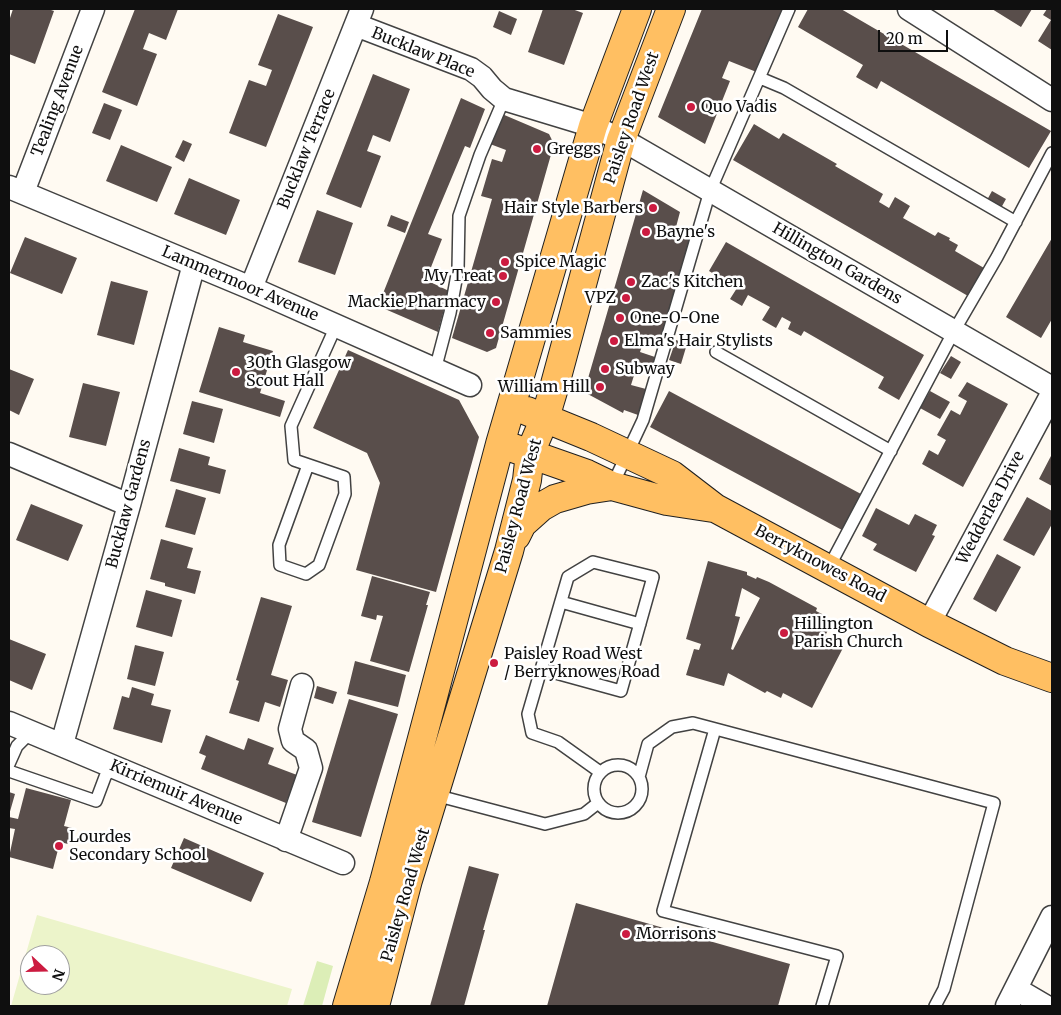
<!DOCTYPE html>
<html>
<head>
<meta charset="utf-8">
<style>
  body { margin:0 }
  #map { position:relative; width:1061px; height:1015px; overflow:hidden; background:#fffaf2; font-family:Merriweather,serif }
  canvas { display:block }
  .frame { position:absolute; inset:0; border:10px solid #0f0f0f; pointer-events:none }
  .north { position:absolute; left:20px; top:945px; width:50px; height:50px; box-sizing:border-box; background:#fff; border:1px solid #9f9f9f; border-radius:50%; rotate:111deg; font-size:14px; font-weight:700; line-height:20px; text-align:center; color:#0f0f0f }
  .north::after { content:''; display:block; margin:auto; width:18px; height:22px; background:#cc1b40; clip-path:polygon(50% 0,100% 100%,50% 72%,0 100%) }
  .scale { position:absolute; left:878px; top:30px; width:70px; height:22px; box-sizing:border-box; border:2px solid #0f0f0f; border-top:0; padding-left:6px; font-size:15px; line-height:18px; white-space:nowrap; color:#0f0f0f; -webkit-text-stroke:4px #fff; paint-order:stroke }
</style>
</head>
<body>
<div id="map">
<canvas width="1061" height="1015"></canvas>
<div class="frame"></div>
<div class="north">N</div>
<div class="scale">20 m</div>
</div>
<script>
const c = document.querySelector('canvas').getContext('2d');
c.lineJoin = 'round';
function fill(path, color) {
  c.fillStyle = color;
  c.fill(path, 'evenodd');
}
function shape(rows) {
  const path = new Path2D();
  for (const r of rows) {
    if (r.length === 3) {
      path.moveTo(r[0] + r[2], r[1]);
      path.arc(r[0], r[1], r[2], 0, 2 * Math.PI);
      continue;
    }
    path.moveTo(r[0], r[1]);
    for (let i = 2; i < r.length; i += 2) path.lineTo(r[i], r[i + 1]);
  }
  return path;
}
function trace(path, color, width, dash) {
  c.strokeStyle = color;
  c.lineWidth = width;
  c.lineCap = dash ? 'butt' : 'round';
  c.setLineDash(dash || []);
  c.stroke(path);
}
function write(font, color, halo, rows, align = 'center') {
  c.font = font + ' Merriweather,serif';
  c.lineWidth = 5;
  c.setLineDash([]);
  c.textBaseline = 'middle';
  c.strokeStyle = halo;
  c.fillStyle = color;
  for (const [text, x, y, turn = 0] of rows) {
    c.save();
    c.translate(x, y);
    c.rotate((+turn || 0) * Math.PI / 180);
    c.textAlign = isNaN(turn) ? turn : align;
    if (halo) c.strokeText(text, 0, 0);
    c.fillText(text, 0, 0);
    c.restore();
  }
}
fill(shape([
  [317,961,333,966,322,1006,303,1006]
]), '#dceeb7');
fill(shape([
  [37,915,292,989,287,1006,11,1006],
  [30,955,60,955,60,985,30,985]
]), '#ecf4ca');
fill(shape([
  [13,9,48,9,54,11,35,64,9,54,9,21],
  [135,9,178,9,166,40,149,33,143,49,157,54,137,106,102,92],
  [543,9,572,9,583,13,564,65,528,52],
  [702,9,785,9,759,73,729,61,722,78,730,81,705,144,658,117],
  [808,9,841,9,1051,131,1029,168,881,81,877,89,856,77,863,65,798,27],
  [992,9,1032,9,1021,27],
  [1047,9,1052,9,1052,50,1038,41,1051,20,1043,15],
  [499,11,517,19,511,35,493,27],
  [278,14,313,27,266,147,229,133,249,80,266,86,272,70,258,65],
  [373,74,410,89,390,142,373,135,367,151,381,156,361,208,326,194],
  [461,98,485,109,470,148,465,146,428,234,442,239,426,280,449,291,438,332,378,306],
  [104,103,122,110,110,140,92,133],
  [502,114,549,134,554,144,496,348,487,352,452,338,492,199,481,196,492,159,502,162,506,150,490,144],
  [754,124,779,139,783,133,837,164,835,166,883,194,879,202,889,208,895,197,910,206,903,218,935,236,938,232,950,238,949,240,958,245,955,251,984,268,968,296,733,160],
  [183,140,192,144,184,162,175,157],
  [121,145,172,167,157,202,106,181],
  [189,178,240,200,226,235,174,214],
  [643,190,680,212,676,227,692,231,659,345,644,340,640,352,655,357,651,373,636,369,631,385,646,389,638,415,624,410,623,413,584,392],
  [992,191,1006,199,1001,208,987,200],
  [317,210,353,223,335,275,298,262],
  [391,215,409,222,405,233,387,226],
  [25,237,77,258,62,294,10,273],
  [1052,238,1052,319,1041,338,1006,317],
  [726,242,924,355,899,400,878,388,884,377,804,331,801,336,788,329,791,322,782,317,776,328,762,320,770,307,748,295,742,306,730,299,737,288,709,271],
  [111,281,148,291,134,345,97,335],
  [219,327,245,335,243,342,273,351,260,393,285,401,280,417,199,392],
  [676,340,687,344,681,364,669,360],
  [348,350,459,400,479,437,436,592,356,570,380,483,367,453,313,428],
  [951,356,961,362,951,379,940,373],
  [9,369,34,379,19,415,9,410],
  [967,382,1008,404,963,487,922,464,929,450,938,455,946,440,937,435,951,410,960,415,967,401,958,396],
  [83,383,120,392,106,446,69,437],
  [669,391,861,494,842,530,650,427],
  [930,391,950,402,940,419,920,408],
  [192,401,223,409,214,443,183,434],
  [179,448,210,457,208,465,226,470,220,494,170,481],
  [1052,454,1052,486,1039,479],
  [176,489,206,498,195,535,165,527],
  [1027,497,1052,511,1052,524,1034,556,1003,540],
  [31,504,83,525,68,561,16,540],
  [876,508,909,525,915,514,937,525,932,535,935,536,916,572,873,550,877,544,862,536],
  [161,539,193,548,187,568,201,571,195,594,165,586,165,583,150,579],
  [997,554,1021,567,996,612,973,599],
  [708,561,747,572,747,575,756,579,757,577,769,582,817,608,816,611,826,616,821,626,828,630,825,636,844,646,812,708,783,693,781,698,767,691,765,693,728,673,724,686,686,675,694,649,699,650,701,644,686,639],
  [742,588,760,598,733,650,731,649,740,617,735,616],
  [372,576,430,592,426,605,428,605,409,672,370,661,383,616,377,615,376,620,361,616],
  [146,590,182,600,172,637,136,627],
  [261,597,292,606,271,675,288,680,280,707,265,702,259,722,229,713,239,681,236,680],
  [9,639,46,654,32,690,9,680],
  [135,645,164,652,155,686,127,679],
  [355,661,406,675,398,707,347,694],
  [317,686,337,692,333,704,314,698],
  [132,687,154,694,151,705,171,710,162,743,113,729,122,696,129,698],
  [349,699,398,714,361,837,312,822],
  [206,735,244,750,248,738,274,748,268,764,297,775,286,803,201,769,206,756,199,753],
  [26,788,71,800,64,826,72,828,68,844,60,842,53,869,9,857,15,829,9,828,9,817,18,819],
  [9,792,15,794,9,815],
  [184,838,264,873,251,902,171,868],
  [469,866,499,874,483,930,485,930,464,1006,430,1006],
  [576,903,790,964,778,1006,547,1006]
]), '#594e4b');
const lane = shape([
  [760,78,784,88,1016,222],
  [716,352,891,451],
  [435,370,450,313,458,269,459,216,480,155,504,99],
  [308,465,279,545,280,565,306,574,319,565,345,494,344,477,294,460,291,426,336,326],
  [612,486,643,420,710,191,789,9],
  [828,569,954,331,997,257,1052,153],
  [561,602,640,624],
  [541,669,621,691,653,577,593,562,568,577,528,714,532,733,558,742,600,772],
  [715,729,663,911,837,956,822,1006],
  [9,764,17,746,31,732],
  [618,789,24],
  [9,771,96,801,105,777,111,766],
  [639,777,648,744,672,727,693,723,994,803,944,989,935,1006],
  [435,795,545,824,584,814,598,803]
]);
const street = shape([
  [909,9,1052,100],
  [356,25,471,69,482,77,492,89,504,99,593,126,635,147,1052,388],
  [9,187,251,288,470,385],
  [23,192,93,9],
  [251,288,362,9],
  [9,454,129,505],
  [929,623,1052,394],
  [9,723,343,863],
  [62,744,129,505,194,264],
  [286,840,311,768,306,750,293,741,290,729,302,685],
  [1016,989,1045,1006],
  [1007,1006,1052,917]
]);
const primary = shape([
  [527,411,591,437,672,475,715,508,929,623,1005,661,1052,678],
  [513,448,587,474,612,486,667,501,713,508],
  [516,536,522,524,541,507,555,499,586,490,612,486],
  [347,1006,384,882,500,444,593,126,637,9],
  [375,1006,408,880,509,551,527,480,530,453,545,418,554,388,621,140,671,9]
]);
trace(lane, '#424242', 14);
trace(street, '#424242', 25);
trace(primary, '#202020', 30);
trace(lane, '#fff', 11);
trace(street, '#fff', 22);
trace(primary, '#ffbf62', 28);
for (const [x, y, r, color] of [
  [691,107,5,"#cc1b40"],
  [537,149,5,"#cc1b40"],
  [653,208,5,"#cc1b40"],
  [646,232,5,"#cc1b40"],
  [505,262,5,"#cc1b40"],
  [503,276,5,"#cc1b40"],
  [631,282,5,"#cc1b40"],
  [626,298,5,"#cc1b40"],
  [496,302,5,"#cc1b40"],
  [620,318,5,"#cc1b40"],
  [490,333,5,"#cc1b40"],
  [614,341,5,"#cc1b40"],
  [605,369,5,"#cc1b40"],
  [236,372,5,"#cc1b40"],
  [600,387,5,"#cc1b40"],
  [784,633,5,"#cc1b40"],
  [494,663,5,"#cc1b40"],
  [59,846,5,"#cc1b40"],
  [626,934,5,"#cc1b40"]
]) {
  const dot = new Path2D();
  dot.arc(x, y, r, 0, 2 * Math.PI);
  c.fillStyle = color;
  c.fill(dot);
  trace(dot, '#fff', 2);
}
write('16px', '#0f0f0f', '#fff', [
  ["Bucklaw Place",423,53,22],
  ["Tealing Avenue",58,101,-69],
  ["Paisley Road West",632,118,-71],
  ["Bucklaw Terrace",307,149,-68],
  ["Hillington Gardens",837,264,30],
  ["Lammermoor Avenue",240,284,23],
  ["Bucklaw Gardens",129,504,-75],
  ["Paisley Road West",519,506,-75],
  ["Wedderlea Drive",991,508,-62],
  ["Berryknowes Road",820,564,28],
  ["Kirriemuir Avenue",176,793,23],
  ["Paisley Road West",406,895,-74]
]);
write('16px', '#0f0f0f', '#fff', [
  ["Quo Vadis",701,107],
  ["Greggs",547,149],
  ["Hair Style Barbers",643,208,"right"],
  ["Bayne's",656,232],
  ["Spice Magic",515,262],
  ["My Treat",493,276,"right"],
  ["Zac's Kitchen",641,282],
  ["VPZ",616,298,"right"],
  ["Mackie Pharmacy",486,302,"right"],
  ["One-O-One",630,318],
  ["Sammies",500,333],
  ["Elma's Hair Stylists",624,341],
  ["30th Glasgow",246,363],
  ["Scout Hall",246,381],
  ["Subway",615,369],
  ["William Hill",590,387,"right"],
  ["Hillington",794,624],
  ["Parish Church",794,642],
  ["Paisley Road West",504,654],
  ["/ Berryknowes Road",504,672],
  ["Lourdes",69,837],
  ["Secondary School",69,855],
  ["Morrisons",636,934]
], 'left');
</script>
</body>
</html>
